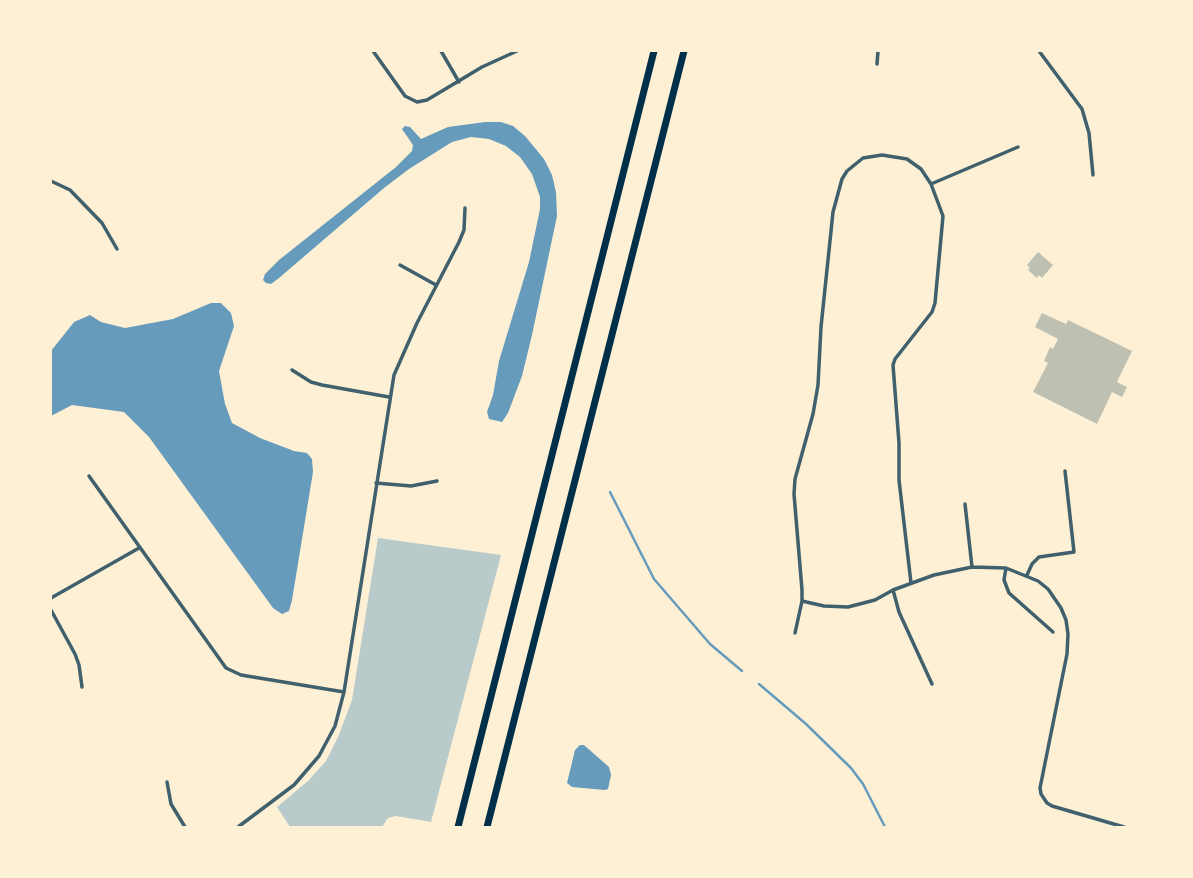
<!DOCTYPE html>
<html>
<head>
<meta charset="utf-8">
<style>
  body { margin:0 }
  #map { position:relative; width:1193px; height:878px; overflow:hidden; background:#fdf0d5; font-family:Karla,sans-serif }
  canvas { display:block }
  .frame { position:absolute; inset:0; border:52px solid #fdf0d5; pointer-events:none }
</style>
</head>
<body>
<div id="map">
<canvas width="1193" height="878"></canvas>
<div class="frame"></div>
</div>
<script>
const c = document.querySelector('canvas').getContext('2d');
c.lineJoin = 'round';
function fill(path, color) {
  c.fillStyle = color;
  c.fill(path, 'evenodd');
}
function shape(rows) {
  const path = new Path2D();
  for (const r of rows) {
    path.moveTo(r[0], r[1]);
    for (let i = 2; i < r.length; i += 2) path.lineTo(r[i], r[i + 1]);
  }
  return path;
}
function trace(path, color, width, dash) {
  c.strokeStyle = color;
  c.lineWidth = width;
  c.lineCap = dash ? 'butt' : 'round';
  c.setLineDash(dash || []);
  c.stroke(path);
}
fill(shape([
  [378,538,501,555,431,822,396,816,388,818,382,827,290,827,277,807,309,780,326,761,338,737,352,700]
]), '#b9caca');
fill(shape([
  [485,122,501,122,513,126,525,136,544,159,552,175,556,192,557,216,532,335,522,376,508,413,502,422,489,419,487,412,493,395,499,361,529,262,540,209,540,197,532,174,520,157,506,146,489,139,471,137,452,142,409,169,384,188,279,278,271,284,266,283,263,280,265,274,279,260,396,167,412,151,413,145,402,129,405,126,410,127,421,139,448,127],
  [211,303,221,303,231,313,234,326,219,371,225,404,232,423,260,438,294,451,307,453,312,459,313,472,292,600,289,611,282,614,273,608,149,437,124,412,72,405,51,416,51,351,74,322,90,315,101,322,125,328,173,319],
  [580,745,584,745,609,767,611,775,608,789,605,790,572,787,567,783,575,750]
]), '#669bbc');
trace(shape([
  [610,492,654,579,710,644,742,671],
  [759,684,806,724,851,768,863,784,885,827]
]), '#669bbc', 2.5);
fill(shape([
  [1038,252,1053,265,1042,278,1039,275,1037,278,1028,270,1030,268,1027,265],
  [1042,313,1066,324,1068,320,1132,351,1117,382,1127,387,1122,397,1112,392,1097,424,1033,392,1048,363,1044,361,1050,347,1053,349,1058,339,1035,327]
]), '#bec0b2');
trace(shape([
  [373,51,405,96,417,102,427,100,482,67,517,51],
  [441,51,459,82],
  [1039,51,1082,109,1089,133,1093,175],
  [877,64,878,51],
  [51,181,70,190,102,223,117,249],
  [931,184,1018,147],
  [400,265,436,285],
  [292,370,311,382,322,385,389,397],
  [89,476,226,668,241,675,344,692],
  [376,483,411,486,437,481],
  [965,504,972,567],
  [1006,568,1004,580,1009,593,1053,632],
  [1027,575,1032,564,1039,557,1074,552,1065,471],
  [893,590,899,612,932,684],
  [51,598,139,548],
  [802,601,824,606,848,607,875,600,893,590,934,575,972,567,1006,568,1038,581,1048,589,1061,608,1066,620,1068,634,1067,654,1040,788,1041,794,1047,803,1052,806,1124,827],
  [51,610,75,654,79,665,82,687],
  [795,633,802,601,802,590,794,494,795,479,813,414,818,385,821,327,833,212,842,179,847,171,863,158,882,155,907,159,921,169,931,184,943,216,935,303,932,312,895,359,893,365,899,443,899,480,911,583],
  [167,782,171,804,185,827],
  [238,827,294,785,319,756,335,726,344,692,394,375,417,323,459,242,464,230,465,208]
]), '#3f606c', 3.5);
trace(shape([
  [458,827,654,51],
  [487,827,684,51]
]), '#003049', 7);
</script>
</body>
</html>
